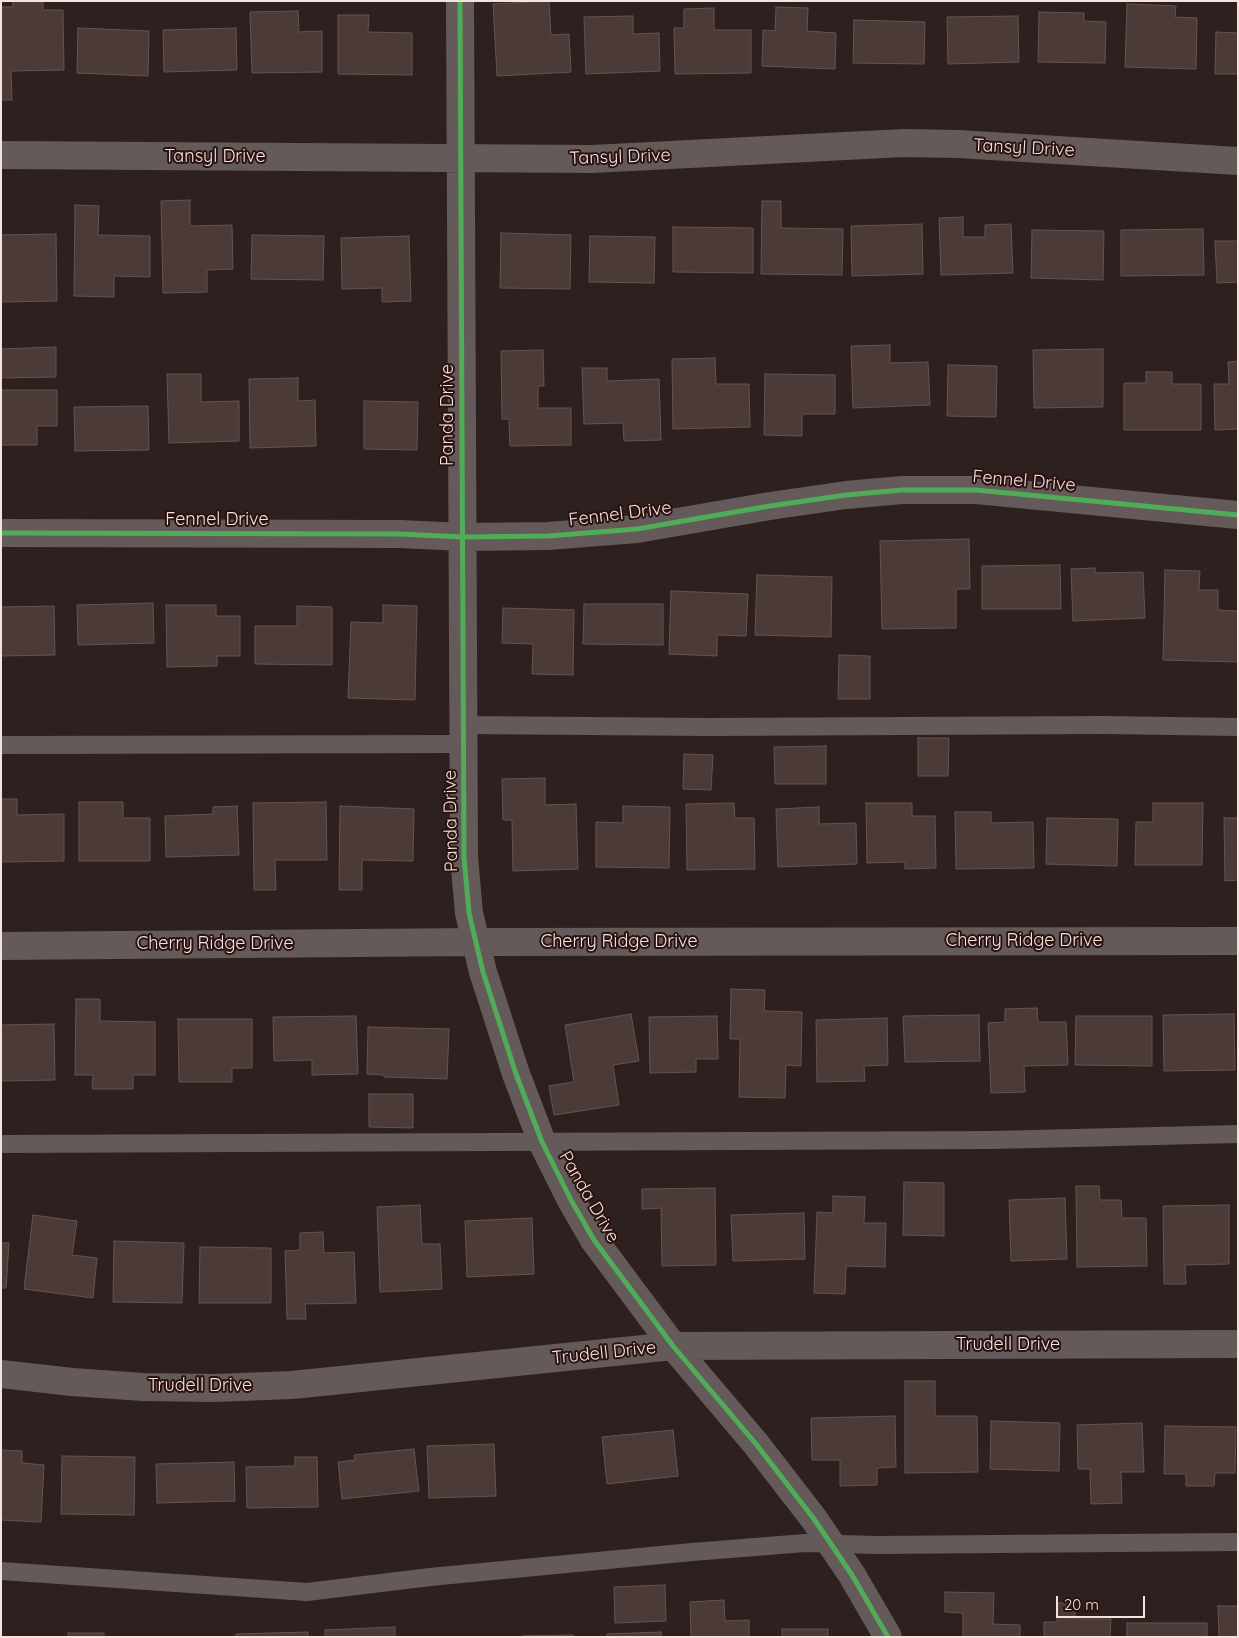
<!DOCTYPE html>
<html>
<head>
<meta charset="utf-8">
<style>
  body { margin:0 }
  #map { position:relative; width:1239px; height:1638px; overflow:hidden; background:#2e201f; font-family:Quicksand,sans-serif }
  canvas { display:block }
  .frame { position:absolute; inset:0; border:2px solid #f4e2df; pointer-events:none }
  .scale { position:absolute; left:1056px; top:1596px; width:89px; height:22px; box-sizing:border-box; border:2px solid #f4e2df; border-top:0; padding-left:6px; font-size:15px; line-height:18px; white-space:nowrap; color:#f4e2df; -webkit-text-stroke:4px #2a1210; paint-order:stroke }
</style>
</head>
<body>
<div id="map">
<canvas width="1239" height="1638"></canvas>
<div class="frame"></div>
<div class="scale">20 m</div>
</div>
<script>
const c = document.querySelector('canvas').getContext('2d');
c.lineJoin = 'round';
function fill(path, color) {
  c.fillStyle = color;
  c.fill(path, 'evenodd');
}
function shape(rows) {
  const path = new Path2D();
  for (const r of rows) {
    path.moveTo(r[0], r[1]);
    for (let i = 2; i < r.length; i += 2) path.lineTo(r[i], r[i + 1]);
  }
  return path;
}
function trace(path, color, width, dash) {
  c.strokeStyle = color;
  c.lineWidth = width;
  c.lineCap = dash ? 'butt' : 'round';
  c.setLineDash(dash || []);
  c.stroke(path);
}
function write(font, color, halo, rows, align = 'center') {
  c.font = font + ' Quicksand,sans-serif';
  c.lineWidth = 4;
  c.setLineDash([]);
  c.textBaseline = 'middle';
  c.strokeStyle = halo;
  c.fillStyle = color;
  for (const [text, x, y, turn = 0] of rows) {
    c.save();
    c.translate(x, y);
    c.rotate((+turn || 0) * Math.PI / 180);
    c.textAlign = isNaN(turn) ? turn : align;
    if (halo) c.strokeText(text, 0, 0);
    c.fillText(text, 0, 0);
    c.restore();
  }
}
const building = shape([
  [13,1,43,1,43,10,63,10,64,70,11,71,12,100,1,100,1,7,13,7,13,1],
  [549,1,551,35,569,34,571,72,497,76,493,4,549,1],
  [1127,4,1176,6,1175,17,1197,18,1196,69,1125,67,1127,4],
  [776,7,808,8,807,31,836,33,835,69,762,66,763,30,775,31,776,7],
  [714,8,714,30,751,30,751,73,675,74,674,28,684,28,684,9,714,8],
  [298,11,299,32,322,31,322,72,252,73,250,12,298,11],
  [1039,12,1084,13,1084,21,1106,22,1105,63,1038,62,1039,12],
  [338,15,369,15,368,32,412,33,412,75,338,74,338,15],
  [633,16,633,34,659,33,660,71,586,74,584,17,633,16],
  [1018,16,1019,62,948,64,947,17,1018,16],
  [854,20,925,22,924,64,853,63,854,20],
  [78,28,149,31,148,76,77,73,78,28],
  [236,28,237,70,164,72,163,30,236,28],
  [1216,32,1238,33,1238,74,1215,74,1216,32],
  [190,200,190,226,232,225,233,269,207,270,207,292,163,293,161,201,190,200],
  [762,201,781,201,781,228,843,229,842,275,761,274,762,201],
  [75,205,99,206,98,235,150,236,150,277,114,276,114,297,74,296,75,205],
  [963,217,963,237,985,237,985,225,1011,224,1013,273,941,275,939,218,963,217],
  [922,224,923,274,852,276,851,226,922,224],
  [673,227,753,228,753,273,673,272,673,227],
  [1203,229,1204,275,1121,276,1121,230,1203,229],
  [1032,230,1104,231,1103,280,1031,278,1032,230],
  [501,233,571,235,570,289,500,288,501,233],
  [56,234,57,301,1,302,1,235,56,234],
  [252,235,324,236,323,280,251,279,252,235],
  [409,236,411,301,382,302,382,288,342,289,341,238,409,236],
  [590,236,655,237,654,283,589,282,590,236],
  [1215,241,1238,241,1238,282,1217,283,1215,241],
  [890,345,890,363,928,362,930,405,853,408,851,346,890,345],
  [56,347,56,377,1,378,1,349,56,347],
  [1103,349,1103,407,1034,408,1033,350,1103,349],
  [543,350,544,386,538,386,538,408,571,408,571,445,510,446,509,419,502,419,501,351,543,350],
  [715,358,716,384,749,384,750,427,673,429,672,359,715,358],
  [1238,361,1238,429,1215,430,1214,384,1229,384,1228,362,1238,361],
  [948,365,997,366,996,417,947,416,948,365],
  [582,368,607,368,607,381,659,379,661,440,624,441,623,423,584,424,582,368],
  [1146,372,1172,372,1172,384,1201,384,1201,430,1124,430,1124,383,1146,383,1146,372],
  [167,374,201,374,201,402,239,401,239,441,169,443,167,374],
  [765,374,835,375,835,414,802,414,802,436,764,435,765,374],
  [298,378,298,401,315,400,316,446,250,448,249,379,298,378],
  [1,390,57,390,57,426,37,426,37,445,1,445,1,390],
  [364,401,418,402,417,450,364,449,364,401],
  [148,406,149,450,75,451,74,407,148,406],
  [969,539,970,589,956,589,956,628,882,629,880,541,969,539],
  [1060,565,1061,609,982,609,982,566,1060,565],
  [1095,568,1095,573,1143,572,1145,618,1073,621,1071,569,1095,568],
  [1165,570,1200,571,1199,590,1218,590,1218,610,1238,611,1238,662,1163,660,1165,570],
  [757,575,832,577,831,637,755,635,757,575],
  [671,591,748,594,746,636,717,635,717,656,669,654,671,591],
  [153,603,154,643,78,645,77,605,153,603],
  [584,604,663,604,663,645,583,644,584,604],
  [166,605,216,605,216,616,240,616,240,656,217,656,217,666,167,667,166,605],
  [383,605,417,606,415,700,348,698,351,622,383,623,383,605],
  [54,606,55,655,1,656,1,607,54,606],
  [297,606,332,607,332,665,255,664,255,626,297,626,297,606],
  [503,608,574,610,573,675,532,674,533,644,502,643,503,608],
  [839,655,870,656,870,699,838,699,839,655],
  [918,738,949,738,948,776,918,776,918,738],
  [826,746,826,784,775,784,774,747,826,746],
  [684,754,713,755,711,790,683,789,684,754],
  [545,778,545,805,576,804,578,869,513,871,512,820,503,820,502,779,545,778],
  [1,799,17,799,17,815,64,814,64,861,1,862,1,799],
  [79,802,123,802,123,818,150,818,150,861,79,861,79,802],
  [326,802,327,860,275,860,276,890,254,890,253,803,326,802],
  [734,803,735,818,754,818,755,869,687,870,686,804,734,803],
  [866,803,912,803,912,816,935,816,936,868,905,869,905,862,867,863,866,803],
  [1153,803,1203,803,1202,865,1135,865,1136,822,1153,822,1153,803],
  [237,806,239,855,166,857,165,816,213,814,213,807,237,806],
  [340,806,414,809,413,861,362,860,362,890,339,890,340,806],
  [623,806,670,807,669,868,596,867,596,822,623,823,623,806],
  [819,807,819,824,856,823,857,864,778,867,776,809,819,807],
  [955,812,991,812,991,823,1033,822,1034,868,956,869,955,812],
  [1047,818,1118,819,1117,866,1046,864,1047,818],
  [1224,818,1238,818,1238,880,1225,881,1224,818],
  [731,989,765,990,764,1011,802,1012,801,1066,786,1065,785,1098,739,1097,740,1039,730,1039,731,989],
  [76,999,100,999,100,1021,155,1022,155,1075,133,1075,133,1089,92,1089,93,1075,75,1075,76,999],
  [1037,1008,1038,1022,1066,1022,1068,1065,1024,1066,1025,1092,991,1093,988,1023,1005,1022,1005,1009,1037,1008],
  [631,1014,639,1061,613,1065,619,1105,554,1115,549,1086,574,1082,565,1025,631,1014],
  [1234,1014,1235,1070,1164,1071,1163,1015,1234,1014],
  [979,1015,980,1061,905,1062,903,1016,979,1015],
  [356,1016,358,1074,312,1075,312,1060,274,1061,273,1017,356,1016],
  [717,1016,718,1059,696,1059,696,1072,650,1073,649,1017,717,1016],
  [1076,1016,1152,1016,1152,1066,1075,1065,1076,1016],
  [887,1018,888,1065,864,1066,865,1081,817,1082,816,1020,887,1018],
  [178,1019,252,1019,252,1068,232,1068,232,1082,179,1082,178,1019],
  [54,1024,55,1080,1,1081,1,1025,54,1024],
  [368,1027,449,1029,447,1079,384,1077,384,1075,367,1074,368,1027],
  [369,1094,413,1094,413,1128,369,1127,369,1094],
  [904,1182,944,1183,944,1236,903,1235,904,1182],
  [1076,1186,1099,1186,1100,1200,1121,1200,1122,1218,1146,1218,1147,1266,1077,1267,1076,1186],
  [715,1188,716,1265,662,1266,661,1208,642,1209,642,1189,715,1188],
  [833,1196,865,1197,864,1223,886,1223,885,1267,846,1266,845,1294,814,1293,817,1212,833,1213,833,1196],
  [1065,1198,1067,1259,1011,1261,1009,1200,1065,1198],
  [420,1205,422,1244,440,1244,442,1289,380,1292,377,1207,420,1205],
  [1229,1205,1229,1264,1185,1265,1186,1284,1164,1284,1163,1206,1229,1205],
  [804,1213,805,1259,733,1261,731,1215,804,1213],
  [33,1215,77,1221,72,1255,97,1258,93,1298,24,1289,33,1215],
  [532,1218,534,1274,467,1277,465,1221,532,1218],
  [323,1232,324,1253,354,1252,356,1303,305,1304,306,1319,287,1319,285,1251,300,1250,300,1233,323,1232],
  [114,1241,184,1243,182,1303,113,1302,114,1241],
  [1,1243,9,1243,6,1288,1,1288,1,1243],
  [200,1247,271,1248,271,1303,199,1303,200,1247],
  [905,1381,935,1381,935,1416,977,1416,978,1472,905,1473,905,1381],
  [895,1416,896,1467,877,1468,877,1485,840,1486,840,1460,812,1460,811,1418,895,1416],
  [991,1421,1060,1423,1059,1471,990,1469,991,1421],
  [1142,1423,1144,1472,1121,1472,1122,1503,1091,1504,1090,1469,1078,1469,1077,1425,1142,1423],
  [1165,1426,1236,1427,1235,1473,1215,1473,1214,1486,1186,1486,1186,1474,1164,1474,1165,1426],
  [673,1430,678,1476,607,1484,602,1437,673,1430],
  [494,1444,496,1496,429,1498,427,1446,494,1444],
  [414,1449,419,1491,342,1499,338,1462,355,1460,354,1455,414,1449],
  [1,1450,22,1451,22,1463,44,1465,41,1522,1,1520,1,1450],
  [62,1456,135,1457,134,1515,61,1514,62,1456],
  [295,1457,317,1457,318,1507,247,1508,246,1467,295,1466,295,1457],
  [234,1462,235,1501,157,1503,156,1464,234,1462],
  [665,1585,666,1621,615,1623,614,1587,665,1585],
  [945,1592,994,1593,993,1624,1020,1625,1020,1637,963,1637,963,1613,945,1612,945,1592],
  [724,1600,725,1621,749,1620,749,1637,691,1637,690,1602,724,1600],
  [1058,1603,1075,1603,1075,1619,1111,1619,1110,1637,1044,1637,1044,1622,1057,1622,1058,1603],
  [1218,1606,1238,1606,1238,1637,1219,1637,1218,1606],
  [1127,1623,1207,1623,1207,1637,1127,1637,1127,1623],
  [395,1627,395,1637,325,1637,325,1630,395,1627],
  [782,1629,828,1629,828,1637,782,1637,782,1629],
  [308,1632,308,1637,236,1637,236,1634,308,1632],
  [661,1632,661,1637,607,1637,607,1634,661,1632],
  [68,1633,104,1633,104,1637,68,1637,68,1633],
  [573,1635,573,1637,523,1636,573,1635]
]);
fill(building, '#4c3a39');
trace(building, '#615553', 1);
trace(shape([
  [463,725,709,727,1104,725,1238,727],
  [1,745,464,744],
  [1,1144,993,1140,1238,1134],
  [1,1571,307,1592,430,1577,692,1552,805,1543,877,1545,1238,1542]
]), '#645a59', 18);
trace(shape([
  [460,1,464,857,469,913,483,972,516,1074,542,1142,571,1200,594,1240,673,1346,756,1444,814,1519,852,1575,888,1637],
  [1,155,592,159,904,143,958,144,1238,161],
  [1,533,400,534,462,537,548,536,637,529,770,506,846,495,902,490,976,490,1238,515],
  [1,946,475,942,1238,941],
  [1,1374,72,1382,143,1387,214,1388,292,1385,673,1346,1238,1344]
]), '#645a59', 28);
trace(shape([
  [460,1,464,857,469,913,483,972,516,1074,542,1142,571,1200,594,1240,673,1346,756,1444,814,1519,852,1575,888,1637],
  [1,533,400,534,462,537,548,536,637,529,770,506,846,495,902,490,976,490,1238,515]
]), '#51ab58', 5);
write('18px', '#f4e2df', '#2a1210', [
  ["Tansyl Drive",1024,148,3],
  ["Tansyl Drive",215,157],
  ["Tansyl Drive",620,157,-2],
  ["Panda Drive",448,415,-90],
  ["Fennel Drive",1024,481,5],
  ["Fennel Drive",620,514,-7],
  ["Fennel Drive",217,520],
  ["Panda Drive",451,821,-91],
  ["Cherry Ridge Drive",1024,941],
  ["Cherry Ridge Drive",619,942],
  ["Cherry Ridge Drive",215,944],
  ["Panda Drive",589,1197,60],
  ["Trudell Drive",1008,1345],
  ["Trudell Drive",604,1353,-6],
  ["Trudell Drive",200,1386]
]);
</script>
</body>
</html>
